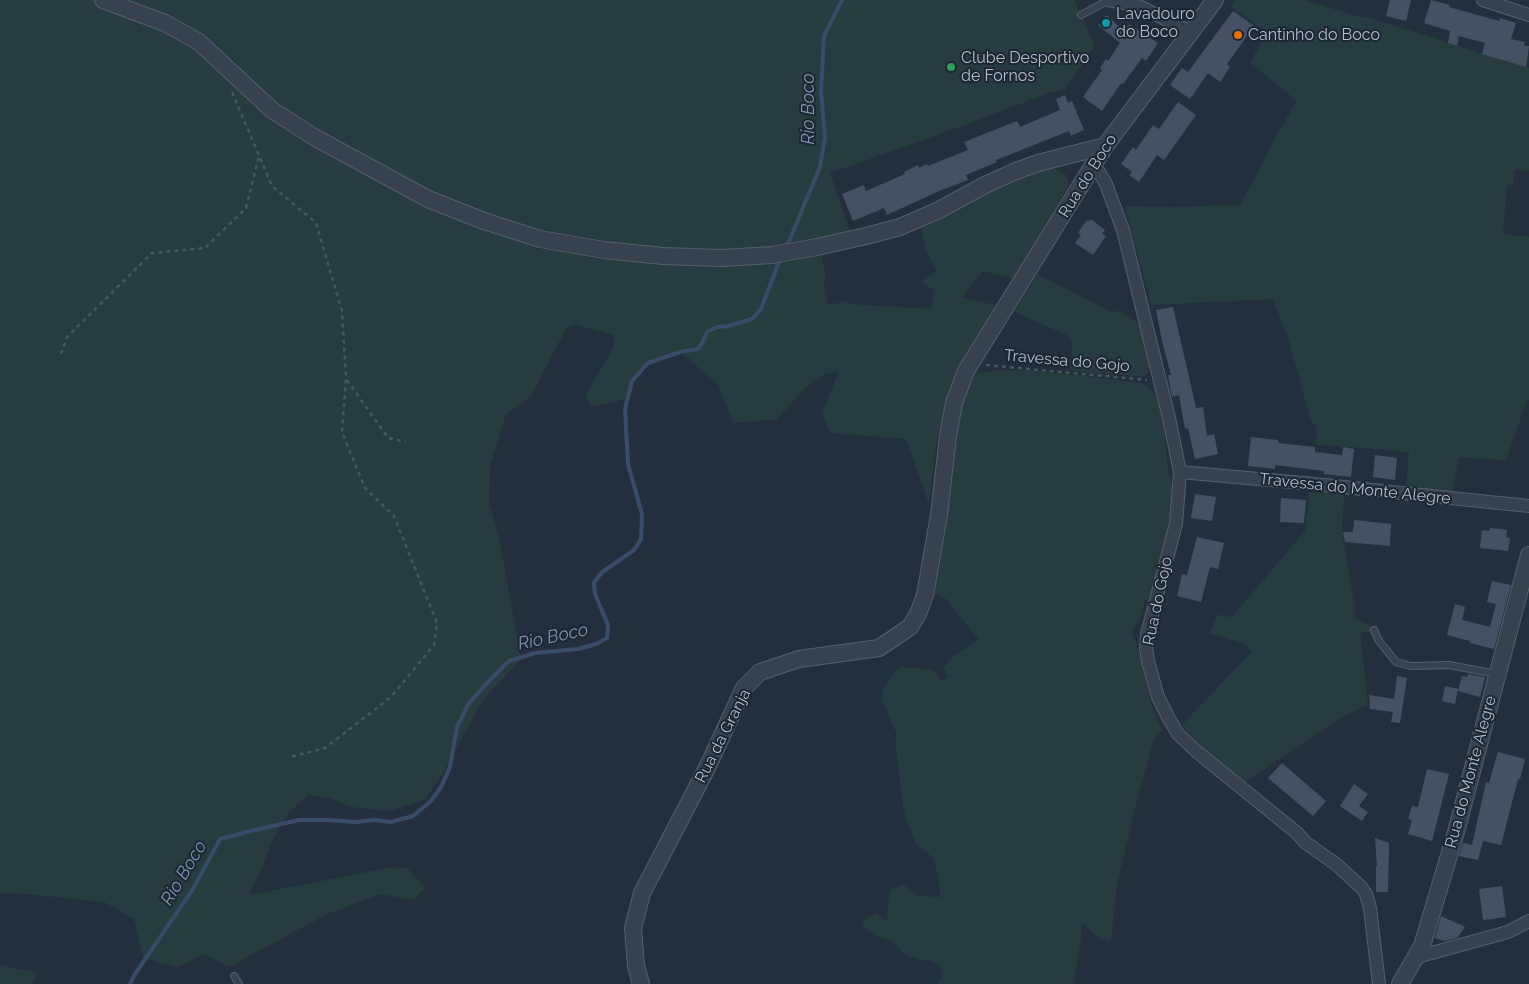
<!DOCTYPE html>
<html>
<head>
<meta charset="utf-8">
<style>
  body { margin:0 }
  canvas { display:block; background:#242f3e }
</style>
</head>
<body>
<canvas width="1529" height="984"></canvas>
<script>
const c = document.querySelector('canvas').getContext('2d');
c.lineJoin = 'round';
function fill(path, color) {
  c.fillStyle = color;
  c.fill(path, 'evenodd');
}
function shape(rows) {
  const path = new Path2D();
  for (const r of rows) {
    path.moveTo(r[0], r[1]);
    for (let i = 2; i < r.length; i += 2) path.lineTo(r[i], r[i + 1]);
  }
  return path;
}
function trace(path, color, width, dash) {
  c.strokeStyle = color;
  c.lineWidth = width;
  c.lineCap = dash ? 'butt' : 'round';
  c.setLineDash(dash || []);
  c.stroke(path);
}
function write(font, color, halo, rows, align = 'center') {
  c.font = font + ' Raleway,sans-serif';
  c.lineWidth = 4;
  c.setLineDash([]);
  c.textBaseline = 'middle';
  c.strokeStyle = halo;
  c.fillStyle = color;
  for (const [text, x, y, turn = 0] of rows) {
    c.save();
    c.translate(x, y);
    c.rotate((+turn || 0) * Math.PI / 180);
    c.textAlign = isNaN(turn) ? turn : align;
    if (halo) c.strokeText(text, 0, 0);
    c.fillText(text, 0, 0);
    c.restore();
  }
}
fill(shape([
  [0,0,1075,0,1078,10,1084,19,1094,46,1065,89,1049,93,932,137,830,173,850,231,787,246,707,252,624,247,530,229,525,244,542,249,676,264,773,262,791,260,821,252,826,281,823,282,828,305,848,301,849,304,931,309,934,290,921,282,937,271,926,251,921,228,1014,179,1053,167,1066,175,1069,184,1014,279,983,271,962,297,998,306,956,373,937,438,929,504,906,439,830,433,822,413,839,371,826,373,807,386,777,419,733,423,718,384,680,352,648,363,632,381,628,398,590,407,586,395,614,346,614,335,573,324,567,327,532,394,524,402,506,414,490,467,489,503,499,538,521,659,482,701,439,780,424,800,389,811,352,807,330,798,308,795,289,812,271,843,260,873,249,895,393,867,408,869,425,888,413,900,381,894,329,913,229,967,205,954,177,967,143,958,134,919,104,902,17,893,0,893],
  [1235,0,1305,0,1357,16,1370,18,1529,68,1529,171,1515,169,1513,185,1507,185,1503,234,1529,237,1529,400,1527,400,1506,460,1459,457,1452,492,1406,487,1409,452,1316,444,1317,427,1311,421,1288,338,1273,299,1151,305,1125,206,1172,207,1240,205,1258,172,1273,141,1297,101,1250,62,1268,33,1231,7],
  [1038,274,1113,313,1117,310,1141,325,1151,368,1148,373,1143,376,1135,376,1071,371,1072,342,1067,335,1014,312],
  [1003,370,1039,371,1141,383,1149,387,1156,398,1162,413,1168,468,1172,488,1172,511,1162,560,1150,598,1145,600,1140,618,1131,631,1139,651,1151,703,1162,731,1154,739,1136,804,1117,884,1111,941,1101,940,1082,922,1080,946,1073,984,937,984,941,979,943,970,933,961,921,960,904,954,893,941,876,936,862,926,867,917,876,913,887,921,889,895,892,889,904,885,918,896,941,897,938,874,932,857,916,844,906,819,903,806,896,746,896,732,882,700,883,690,895,671,904,667,931,670,938,674,940,680,944,680,948,676,944,668,950,658,979,640,946,599,934,593,961,409,976,373],
  [1307,492,1344,494,1342,530,1352,594,1355,606,1353,617,1371,627,1370,633,1364,632,1360,634,1368,705,1337,720,1245,782,1214,758,1188,733,1182,725,1252,651,1243,643,1210,634,1217,615,1232,617,1305,531,1309,496],
  [0,965,37,973,32,984,0,984]
]), '#263c3f');
trace(shape([
  [787,246,820,167,825,137,821,91,824,36,842,0],
  [130,984,135,974,193,889,220,839,255,830,299,820,327,820,356,822,374,820,391,822,413,816,431,801,441,787,450,767,457,727,469,703,487,683,509,661,535,653,578,649,596,644,607,638,608,625,595,594,594,583,601,573,634,550,641,539,642,514,628,464,625,409,632,381,648,363,680,352,698,349,703,342,707,332,717,327,728,326,752,319,761,309,779,262]
]), '#394c67', 4);
fill(shape([
  [1390,0,1411,0,1406,21,1386,16],
  [1431,0,1450,5,1449,7,1499,21,1500,18,1516,23,1511,39,1525,42,1524,46,1529,46,1526,67,1482,54,1485,43,1459,36,1457,46,1448,43,1450,31,1424,23],
  [1233,11,1254,26,1227,64,1230,67,1220,82,1208,73,1190,99,1170,85,1182,68,1188,72],
  [1106,15,1124,31,1129,24,1158,43,1146,61,1142,58,1123,84,1121,83,1102,111,1083,97,1102,70,1100,68,1106,59,1108,61,1120,43,1098,25],
  [1065,95,1068,103,1072,101,1084,130,1071,136,1069,131,996,160,997,162,966,175,968,180,939,191,887,215,884,208,853,221,842,194,864,185,866,191,905,174,904,172,918,165,919,168,927,164,928,166,968,150,964,142,1017,121,1020,127,1060,110,1056,99],
  [1178,102,1196,115,1164,160,1157,155,1139,182,1129,175,1132,172,1121,164,1133,147,1136,150,1153,125,1159,129],
  [1092,220,1105,230,1102,234,1106,236,1093,255,1075,243,1081,235,1078,233,1086,221],
  [1173,307,1196,408,1203,407,1207,436,1214,434,1218,454,1195,459,1188,428,1185,429,1179,395,1172,397,1168,375,1171,375,1162,341,1156,310],
  [1251,437,1278,440,1278,443,1315,447,1315,452,1342,455,1343,447,1354,449,1351,477,1324,474,1324,471,1275,465,1275,469,1248,466],
  [1375,455,1397,458,1395,480,1373,477],
  [1195,494,1216,497,1212,521,1191,518],
  [1281,498,1306,500,1304,523,1280,522],
  [1354,520,1391,524,1390,546,1345,542,1343,532,1353,532],
  [1490,528,1507,530,1506,537,1510,538,1508,551,1480,548,1482,530,1489,531],
  [1197,537,1224,543,1218,569,1210,567,1201,602,1177,596,1182,574,1187,575],
  [1492,581,1511,585,1494,649,1470,643,1470,641,1447,635,1455,604,1465,607,1462,620,1490,627,1496,604,1487,602],
  [1468,674,1485,677,1480,697,1458,691,1462,676,1467,677],
  [1397,676,1407,678,1400,723,1391,722,1393,712,1370,709,1369,695,1394,699],
  [1445,686,1458,689,1455,704,1442,701],
  [1498,752,1525,759,1520,779,1518,779,1501,845,1483,841,1478,860,1459,856,1463,843,1472,845,1486,782,1489,783],
  [1282,763,1326,801,1313,816,1268,778],
  [1427,769,1449,774,1432,841,1408,834,1412,820,1408,819,1412,806,1418,807],
  [1354,784,1368,794,1359,806,1368,812,1362,821,1340,806],
  [1375,838,1389,843,1388,892,1376,892,1376,866,1377,866],
  [1502,886,1506,917,1483,920,1479,889],
  [1441,916,1465,927,1457,938,1444,941,1435,938]
]), '#455162');
const service = shape([
  [1081,15,1109,0],
  [1374,630,1379,641,1396,662,1411,666,1449,665,1497,674],
  [234,976,239,984]
]);
const minor = shape([
  [1108,0,1141,7,1191,32],
  [1483,0,1529,15],
  [1093,168,1099,172,1106,184,1123,230,1169,418,1180,472,1176,524,1147,634,1146,647,1148,661,1158,697,1169,719,1178,734,1196,751,1297,833,1306,843,1337,865,1361,887,1366,894,1370,908,1379,984],
  [1180,472,1314,484,1529,506],
  [1417,957,1508,932,1529,921]
]);
const tertiary = shape([
  [103,0,165,23,199,42,272,110,314,137,428,199,484,221,540,239,604,250,663,256,722,258,772,255,817,247,866,236,900,227,939,210,987,184,1016,171,1038,163,1105,146],
  [641,984,636,966,633,928,642,893,707,768,744,688,760,672,799,659,879,648,910,627,918,614,925,595,939,515,948,436,954,403,966,371,1105,146,1215,0],
  [1400,984,1422,946,1456,832,1529,555]
]);
trace(service, '#565f6c', 8);
trace(minor, '#565f6c', 14);
trace(tertiary, '#565f6c', 18);
trace(shape([
  [232,92,272,186,316,223,342,311,346,379,342,432,365,488,394,516,437,623,434,645,391,697,325,748,290,757],
  [61,354,67,337,152,253,205,248,246,208,259,156],
  [986,365,1147,380],
  [347,380,388,438,406,442]
]), '#44595c', 2.5, [4, 4]);
trace(service, '#38414e', 6);
trace(minor, '#38414e', 12);
trace(tertiary, '#38414e', 16);
for (const [x, y, r, color] of [
  [1106,23,5,"#0f9aa8"],
  [1238,35,5,"#e8710a"],
  [951,67,5,"#2e9e5b"]
]) {
  const dot = new Path2D();
  dot.arc(x, y, r, 0, 2 * Math.PI);
  c.fillStyle = color;
  c.fill(dot);
  trace(dot, '#1d2633', 2);
}
write('16px', '#b4bcc9', '#1d2633', [
  ["Lavadouro",1116,14],
  ["do Boco",1116,32],
  ["Cantinho do Boco",1248,35],
  ["Clube Desportivo",961,58],
  ["de Fornos",961,76]
], 'left');
write('16px', '#b4bcc9', '#1d2633', [
  ["Rua do Boco",1088,176,-58],
  ["Travessa do Gojo",1067,361,5],
  ["Travessa do Monte Alegre",1355,489,6],
  ["Rua do Gojo",1158,601,-78],
  ["Rua da Granja",723,736,-63],
  ["Rua do Monte Alegre",1471,772,-75]
]);
write('italic 18px', '#7c92b1', '#1d2633', [
  ["Rio Boco",809,109,-90],
  ["Rio Boco",553,637,-12],
  ["Rio Boco",184,873,-59]
]);
</script>
</body>
</html>
